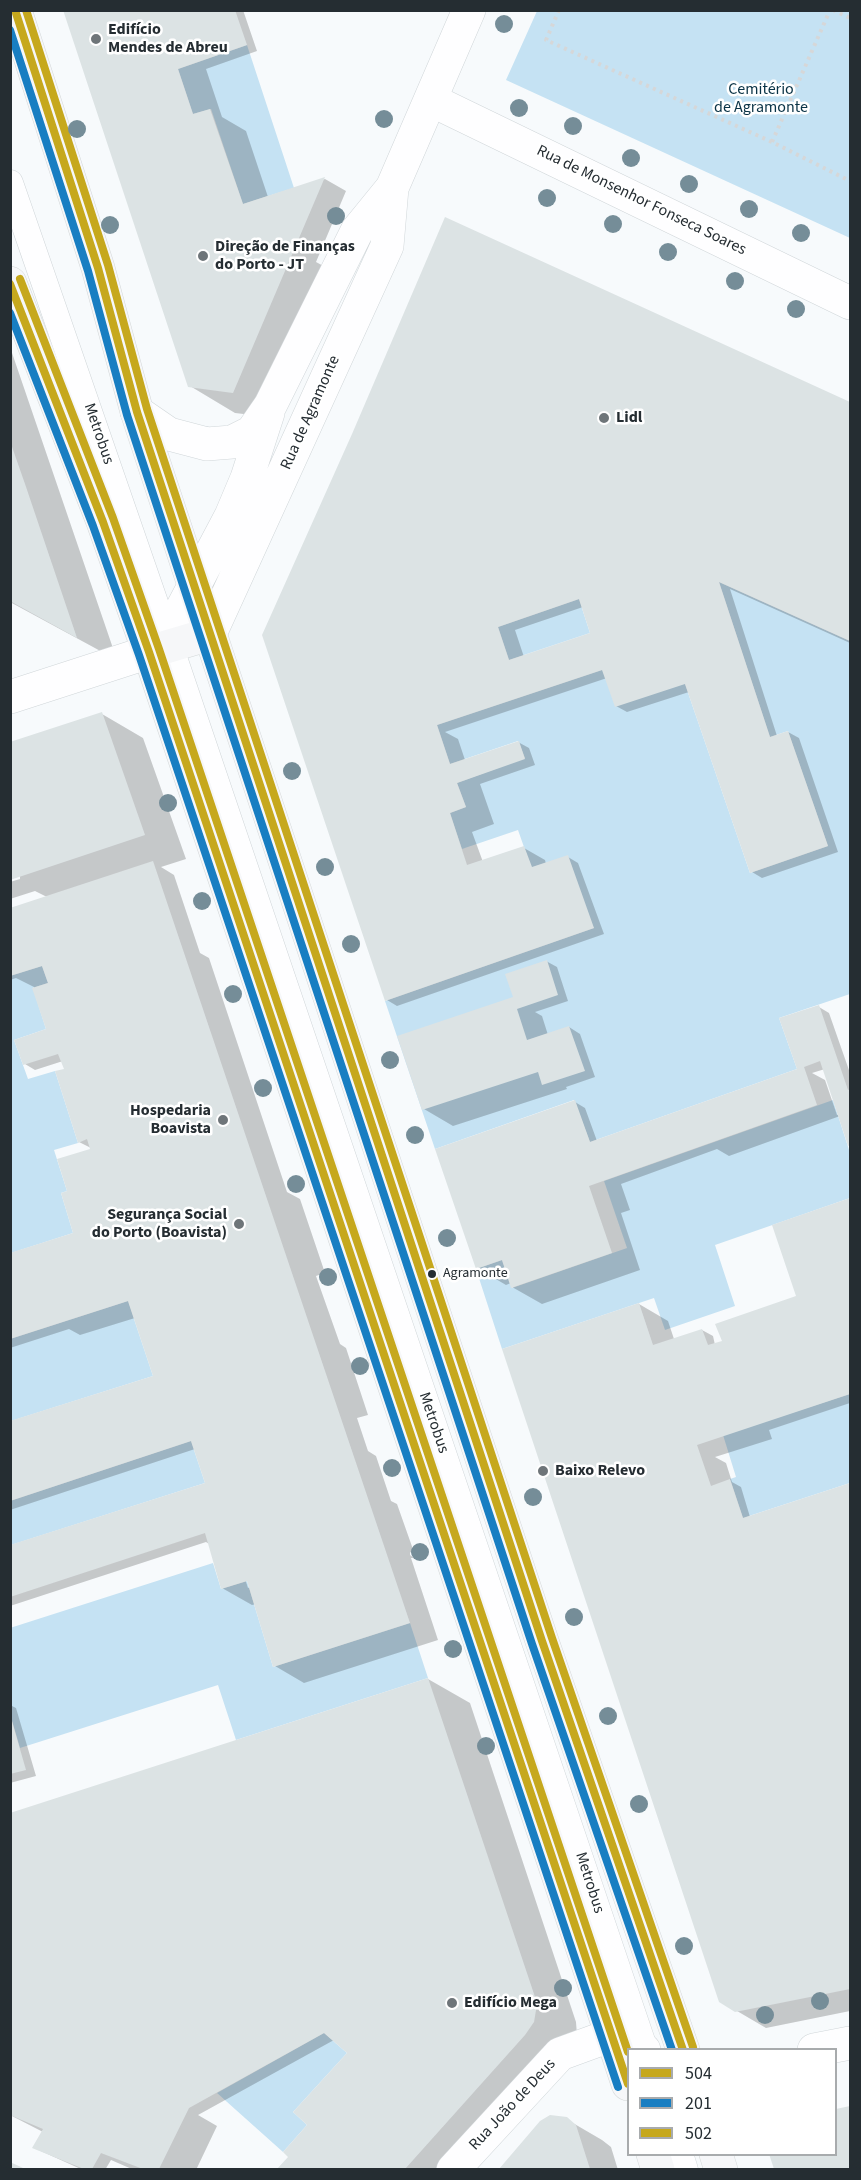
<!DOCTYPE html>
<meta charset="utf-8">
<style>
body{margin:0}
#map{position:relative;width:861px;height:2180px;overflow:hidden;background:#f7fafc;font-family:"Source Sans 3",sans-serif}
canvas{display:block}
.frame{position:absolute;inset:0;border:12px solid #252d32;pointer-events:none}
.legend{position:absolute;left:627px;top:2048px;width:210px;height:108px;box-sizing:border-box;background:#fff;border:2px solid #a8abad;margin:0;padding:8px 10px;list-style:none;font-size:18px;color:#252d32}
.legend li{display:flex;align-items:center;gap:12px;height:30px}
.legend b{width:30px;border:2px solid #a8abad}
</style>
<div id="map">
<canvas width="861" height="2180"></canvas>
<div class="frame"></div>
<ul class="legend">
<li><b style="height:8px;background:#c6a81d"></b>504</li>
<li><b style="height:8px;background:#187ec2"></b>201</li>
<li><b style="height:8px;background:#c6a81d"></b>502</li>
</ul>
</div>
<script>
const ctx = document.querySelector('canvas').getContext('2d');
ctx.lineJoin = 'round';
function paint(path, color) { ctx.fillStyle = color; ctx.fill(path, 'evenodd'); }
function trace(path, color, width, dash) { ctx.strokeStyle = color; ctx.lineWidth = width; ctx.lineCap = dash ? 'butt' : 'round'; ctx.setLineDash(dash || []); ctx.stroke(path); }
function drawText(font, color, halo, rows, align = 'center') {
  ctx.font = font + ' "Source Sans 3",sans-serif'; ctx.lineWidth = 5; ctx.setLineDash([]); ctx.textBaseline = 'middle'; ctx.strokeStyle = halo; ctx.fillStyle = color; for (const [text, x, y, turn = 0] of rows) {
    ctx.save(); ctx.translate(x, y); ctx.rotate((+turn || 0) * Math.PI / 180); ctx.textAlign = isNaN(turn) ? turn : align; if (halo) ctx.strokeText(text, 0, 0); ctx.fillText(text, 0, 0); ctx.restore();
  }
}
paint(new Path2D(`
 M 537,11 L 850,11 L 850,238 L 506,80 Z
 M 247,45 L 294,188 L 243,204 L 211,109 L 193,114 L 178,69 Z
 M 719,582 L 850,641 L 850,994 L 779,1018 L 797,1069 L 590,1142 L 574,1100 L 435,1149 L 385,1001 L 594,928 L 531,867 L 518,830 L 462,849 L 450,813 L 466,807 L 457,783 L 525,758 L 518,741 L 450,764 L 437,725 L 602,670 L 685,684 L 750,873 L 828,846 L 788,731 L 770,737 Z
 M 579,599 L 590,633 L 509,660 L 498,627 Z
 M 42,966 L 48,983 L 33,988 L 46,1029 L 14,1040 L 28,1079 L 55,1071 L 78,1143 L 54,1150 L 67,1191 L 61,1193 L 73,1233 L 11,1253 L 10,976 Z
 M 833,1100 L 850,1153 L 850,1198 L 715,1245 L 735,1306 L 665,1330 L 654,1298 L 502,1349 L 476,1269 L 502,1260 L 512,1288 L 627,1248 L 604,1181 Z
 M 128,1301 L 153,1376 L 11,1421 L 10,1339 Z
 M 850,1394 L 850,1483 L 743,1518 L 730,1479 L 736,1477 L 723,1435 Z
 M 191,1441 L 205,1483 L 11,1545 L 10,1501 Z
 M 213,1563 L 221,1589 L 247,1581 L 273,1667 L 410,1623 L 428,1678 L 236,1740 L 218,1685 L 20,1748 L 11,1717 L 10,1628 Z
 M 324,2033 L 347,2053 L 293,2112 L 307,2125 L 283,2152 L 217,2093 Z`), '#c5e2f3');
paint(new Path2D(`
 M 65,10 L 243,10 L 257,51 L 206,69 L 222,117 L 246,131 L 268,197 L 325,179 L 346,191 L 316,262 L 340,275 L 278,418 L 235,413 L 190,386 Z
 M 446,219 L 850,404 L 850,643 L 730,589 L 777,736 L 788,732 L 799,738 L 838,852 L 762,878 L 752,872 L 689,692 L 627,712 L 616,706 L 607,678 L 445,732 L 458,739 L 465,760 L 518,742 L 529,748 L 535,765 L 480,784 L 494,824 L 472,832 L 483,862 L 524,848 L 545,860 L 546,864 L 568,857 L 578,863 L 604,934 L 397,1006 L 387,1000 L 316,519 ZM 583,607 L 592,634 L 524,657 L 515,630 Z
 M 10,347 L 117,660 L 10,602 Z
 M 102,714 L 143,738 L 186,859 L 161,867 L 174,875 L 200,953 L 209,958 L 287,1192 L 300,1199 L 325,1273 L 316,1276 L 340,1344 L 346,1348 L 368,1415 L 357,1418 L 368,1451 L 376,1456 L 391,1501 L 397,1504 L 415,1555 L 410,1552 L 410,1555 L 414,1558 L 411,1558 L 438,1640 L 304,1683 L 275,1666 L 256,1604 L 252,1605 L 222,1588 L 209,1544 L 206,1542 L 10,1606 L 10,1547 L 207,1484 L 195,1449 L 10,1510 L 10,1423 L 157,1377 L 135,1318 L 80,1335 L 69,1329 L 10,1348 L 10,1255 L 75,1234 L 68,1192 L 93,1149 L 79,1142 L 63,1061 L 35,1070 L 25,1064 L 50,1030 L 48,1028 L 34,987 L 16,978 L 10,980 L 10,909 L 47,897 L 35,891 L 10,899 L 10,882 L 20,879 L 20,876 ZM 237,1554 L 251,1587 L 248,1588 Z
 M 546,961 L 557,967 L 568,1001 L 535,1012 L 542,1016 L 548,1035 L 569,1027 L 580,1034 L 595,1077 L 566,1087 L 567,1089 L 453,1126 L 424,1109 L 513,999 Z
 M 819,1007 L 829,1013 L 850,1073 L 850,1146 L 840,1116 L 729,1156 L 717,1149 L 621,1184 L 630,1210 L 621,1213 L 640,1270 L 542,1304 L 512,1287 L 511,1283 L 506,1285 L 477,1268 L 575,1102 L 585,1108 L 597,1141 L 800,1069 ZM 825,1069 L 840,1114 L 837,1115 L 825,1080 L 812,1073 Z
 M 850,1200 L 850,1403 L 769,1430 L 772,1439 L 715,1457 L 726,1463 L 732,1482 L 741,1487 L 750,1517 L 850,1485 L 850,2011 L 766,2028 L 720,2001 L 639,1304 L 668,1321 L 674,1339 L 702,1330 L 713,1336 L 715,1345 L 723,1342 L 798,1297 L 774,1226 Z
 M 428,1679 L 470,1703 L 576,2022 L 577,2035 L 458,2170 L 279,2170 L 290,2157 L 349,2054 L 334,2040 L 198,2115 L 217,2126 L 196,2170 L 134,2170 L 111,2160 L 105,2170 L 83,2170 L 34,2148 L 43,2132 L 10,2115 L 10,1808 L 12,1814 Z
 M 10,1705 L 16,1708 L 36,1776 L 10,1783 Z
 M 850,2108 L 850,2170 L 776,2170 L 771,2154 L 836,2154 L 836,2111 Z
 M 566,2119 L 602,2140 L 611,2147 L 618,2170 L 501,2170 L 541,2123 Z`), '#0003');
paint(new Path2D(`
 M 63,10 L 235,10 L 247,45 L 178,69 L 193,114 L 210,109 L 243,204 L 325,177 L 233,393 L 188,387 Z
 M 445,217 L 850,402 L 850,641 L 719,582 L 770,737 L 788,731 L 828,846 L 750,873 L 685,684 L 615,707 L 602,670 L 437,725 L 450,764 L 519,741 L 525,759 L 457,783 L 466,807 L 450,813 L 467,865 L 524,846 L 532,867 L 568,855 L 594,928 L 385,1001 L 262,635 L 352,434 ZM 579,599 L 590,633 L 509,660 L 498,627 Z
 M 11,444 L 25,484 L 77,638 L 10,601 Z
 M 102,712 L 145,835 L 10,880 L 10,742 Z
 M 153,861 L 410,1623 L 273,1667 L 247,1581 L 221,1589 L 205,1533 L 10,1597 L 10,1545 L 205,1483 L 191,1441 L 10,1501 L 10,1421 L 153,1376 L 128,1301 L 10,1339 L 10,1253 L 73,1233 L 61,1193 L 67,1191 L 57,1159 L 90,1149 L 87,1139 L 78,1143 L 55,1071 L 64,1069 L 58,1054 L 23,1065 L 14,1040 L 46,1029 L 32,988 L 48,983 L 42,966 L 10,976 L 10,908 Z
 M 547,960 L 558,995 L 517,1009 L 527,1040 L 569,1026 L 585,1071 L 542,1085 L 538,1072 L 422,1110 L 397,1036 L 513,997 L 505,974 Z
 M 819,1005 L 848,1090 L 850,1089 L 850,1145 L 848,1146 L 820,1061 L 804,1067 L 817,1105 L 589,1186 L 612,1253 L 511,1288 L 502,1260 L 476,1269 L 435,1149 L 575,1100 L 590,1142 L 797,1069 L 779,1018 Z
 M 850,1198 L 850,1394 L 697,1445 L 711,1486 L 730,1479 L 743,1518 L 850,1483 L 850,1989 L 735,2012 L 719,2002 L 502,1349 L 639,1303 L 653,1345 L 702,1329 L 708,1345 L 722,1341 L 715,1324 L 796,1296 L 772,1225 Z
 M 428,1678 L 535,1997 L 536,2010 L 534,2022 L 525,2035 L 405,2169 L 277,2169 L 288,2157 L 283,2152 L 307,2125 L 293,2112 L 347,2053 L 324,2033 L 189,2108 L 159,2169 L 143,2169 L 101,2153 L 92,2169 L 84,2169 L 32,2148 L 43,2129 L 10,2115 L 10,1813 Z
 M 11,1718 L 26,1770 L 10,1774 L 10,1719 Z
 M 850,2106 L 850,2169 L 774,2169 L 769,2154 L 836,2154 L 836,2109 Z
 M 550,2115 L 567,2117 L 576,2125 L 590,2169 L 499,2169 L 540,2121 Z
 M 10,2162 L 21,2167 L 25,2169 L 10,2169 Z`), '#dce3e4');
const lane = new Path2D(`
 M 10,183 L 170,646 L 645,2050
 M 680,2154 L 685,2170`);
const street = new Path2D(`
 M 431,100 L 850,303
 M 10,697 L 149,652
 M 453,2170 L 560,2054 L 612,2035 L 644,2050`);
const secondary = new Path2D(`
 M 137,412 L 169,434 L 207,444 L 232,442 L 252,432 L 270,406 L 357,231 L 392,188 L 469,10
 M 210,634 L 387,246 L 392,188
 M 149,652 L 175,622 L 231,516 L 247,478 L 268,413
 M 814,2050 L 850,2043`);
const primary = new Path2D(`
 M 15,10 L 98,268 L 137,412 L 542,1641 L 683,2050
 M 10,283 L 103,522 L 149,652 L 628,2084
 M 149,652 L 210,634
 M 653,2154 L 658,2170
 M 716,2154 L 721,2170`);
trace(lane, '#d0d6d9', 27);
trace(street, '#d0d6d9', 34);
trace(secondary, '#d0d6d9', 34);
trace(primary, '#d4d8d9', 34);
trace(new Path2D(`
 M 559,10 L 546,40 L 772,142 L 850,181
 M 833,10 L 850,18
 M 772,142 L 830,10`), '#d6d7d8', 4, [3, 4.5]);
trace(lane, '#fefeff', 26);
trace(street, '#fefeff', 33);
trace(secondary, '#fefeff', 33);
trace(primary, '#f6f7f9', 33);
trace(new Path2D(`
 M 15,10 L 98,268 L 137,412 L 542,1641 L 683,2050
 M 10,284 L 103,522 L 149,652 L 628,2084`), '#c6a81d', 8);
trace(new Path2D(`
 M 10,30 L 88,271 L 127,415 L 532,1644 L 672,2050
 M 10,313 L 93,526 L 139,655 L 618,2087`), '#187ec2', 8);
trace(new Path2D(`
 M 26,10 L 108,265 L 147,409 L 552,1638 L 693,2047
 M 20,279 L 113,518 L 159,649 L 628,2052`), '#c6a81d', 8);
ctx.fillStyle = '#758d98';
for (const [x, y] of [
 [504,24],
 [519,108],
 [384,119],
 [573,126],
 [77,129],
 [631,158],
 [689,184],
 [547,198],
 [749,209],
 [336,216],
 [613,224],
 [110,225],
 [801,233],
 [668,252],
 [735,281],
 [796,309],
 [292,771],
 [168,803],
 [325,867],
 [202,901],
 [351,944],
 [233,994],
 [390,1060],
 [263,1088],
 [415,1135],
 [296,1184],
 [447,1238],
 [328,1277],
 [360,1366],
 [392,1468],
 [533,1497],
 [420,1552],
 [574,1617],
 [453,1649],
 [608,1716],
 [486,1746],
 [639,1804],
 [684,1946],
 [563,1988],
 [820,2001],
 [765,2015]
]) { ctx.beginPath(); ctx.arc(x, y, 9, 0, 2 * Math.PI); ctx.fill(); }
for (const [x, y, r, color] of [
 [96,39,6,"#6e7579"],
 [203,256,6,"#6e7579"],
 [604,418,6,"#6e7579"],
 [223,1120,6,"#6e7579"],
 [239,1224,6,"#6e7579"],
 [432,1274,5,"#252d32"],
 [543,1471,6,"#6e7579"],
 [452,2003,6,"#6e7579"]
]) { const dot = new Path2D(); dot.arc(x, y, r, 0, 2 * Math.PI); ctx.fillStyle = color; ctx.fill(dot); trace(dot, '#fff', 2); }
drawText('14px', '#252d32', '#fff', [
 ["Agramonte",443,1274]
], 'left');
drawText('bold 16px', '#252d32', '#fff', [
 ["Edifício",108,30],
 ["Mendes de Abreu",108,48],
 ["Direção de Finanças",215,247],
 ["do Porto - JT",215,265],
 ["Lidl",616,418],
 ["Hospedaria",211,1111,"right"],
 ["Boavista",211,1129,"right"],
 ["Segurança Social",227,1215,"right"],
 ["do Porto (Boavista)",227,1233,"right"],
 ["Baixo Relevo",555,1471],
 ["Edifício Mega",464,2003]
], 'left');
drawText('16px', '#0a3346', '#fff', [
 ["Cemitério",761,90],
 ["de Agramonte",761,108]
]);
drawText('16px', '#252d32', '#fff', [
 ["Rua de Monsenhor Fonseca Soares",641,201,26],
 ["Rua de Agramonte",311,413,-66],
 ["Metrobus",98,434,71],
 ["Metrobus",433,1423,71],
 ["Metrobus",589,1883,72],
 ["Rua João de Deus",513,2105,-47]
]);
</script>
